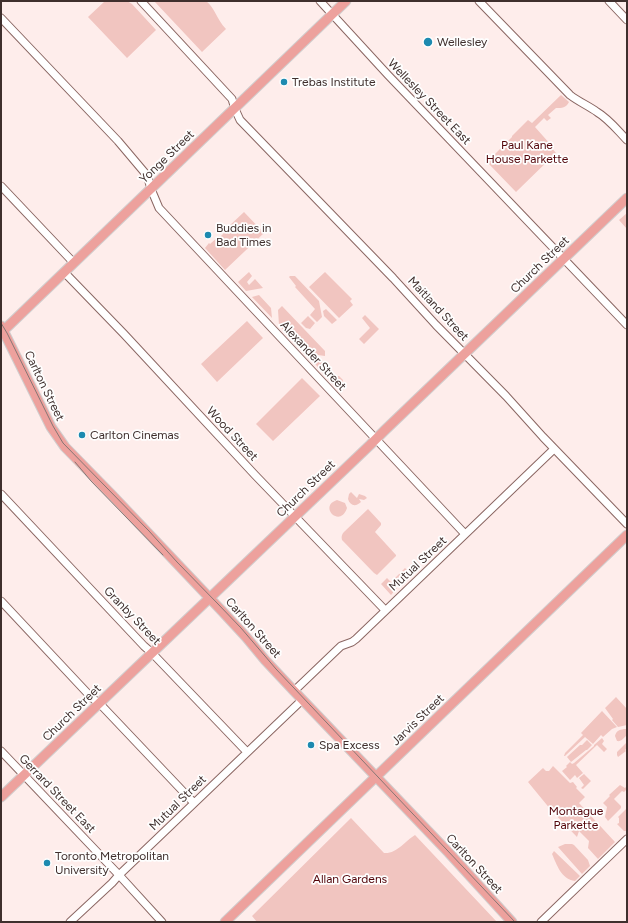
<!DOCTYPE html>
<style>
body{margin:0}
#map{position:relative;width:628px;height:923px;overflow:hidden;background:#feedeb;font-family:Figtree,sans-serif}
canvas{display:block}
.frame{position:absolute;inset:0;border:2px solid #3f2f2d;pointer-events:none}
</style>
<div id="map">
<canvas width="628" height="923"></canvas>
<div class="frame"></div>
</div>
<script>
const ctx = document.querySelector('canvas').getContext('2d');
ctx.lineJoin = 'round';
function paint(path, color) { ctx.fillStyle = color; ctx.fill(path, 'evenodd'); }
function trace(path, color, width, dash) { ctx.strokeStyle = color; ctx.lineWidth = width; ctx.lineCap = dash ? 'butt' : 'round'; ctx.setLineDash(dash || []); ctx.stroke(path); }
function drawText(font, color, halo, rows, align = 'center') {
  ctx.font = font + ' Figtree,sans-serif'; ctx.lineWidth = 3.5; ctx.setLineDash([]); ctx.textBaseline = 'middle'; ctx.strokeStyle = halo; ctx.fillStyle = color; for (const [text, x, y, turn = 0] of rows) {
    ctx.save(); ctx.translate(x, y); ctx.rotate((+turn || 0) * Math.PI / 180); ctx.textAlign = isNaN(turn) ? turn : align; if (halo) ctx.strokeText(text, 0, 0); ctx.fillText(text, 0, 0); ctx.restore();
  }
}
paint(new Path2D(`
 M 105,1 L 127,1 L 132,4 L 156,30 L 127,58 L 88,17 Z
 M 154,1 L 206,1 C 215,8 217,20 226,29 L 202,52 Z
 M 561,95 L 569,102 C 566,108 562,108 556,108 L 548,115 L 551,118 L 547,121 L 544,118 L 535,127 L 551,145 L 551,147 L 556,153 L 516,192 L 487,162 L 512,137 L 512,136 L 528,120 L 532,123 Z
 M 244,212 L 264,233 L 225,270 L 205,248 L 209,243 L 210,244 L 219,236 L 220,237 L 228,229 L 227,228 Z
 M 627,213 L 627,229 L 619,220 Z
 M 249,272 L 252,276 L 247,282 L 249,285 L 255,279 L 263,288 L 246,291 L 238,282 Z
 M 325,272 L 352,299 L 350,301 L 353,305 L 339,318 L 309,287 Z
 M 290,276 L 295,276 L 319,301 L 322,317 L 317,322 L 310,315 L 315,309 L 295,287 L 296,286 L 289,277 Z
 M 259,295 L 271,308 L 272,318 L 252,297 Z
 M 282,306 L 325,351 L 325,356 L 318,355 L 309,357 L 279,325 L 278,310 Z
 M 326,309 L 337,320 L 332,324 L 324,316 L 323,311 Z
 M 365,315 L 379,329 L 364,344 L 359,339 L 370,328 L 362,318 Z
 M 308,316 L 315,323 L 310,329 L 306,328 L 301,323 Z
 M 247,321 L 263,338 L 217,382 L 201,364 Z
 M 318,362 L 323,362 L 337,376 L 339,376 L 343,380 L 342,384 L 338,387 L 314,363 Z
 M 302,378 L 320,396 L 273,441 L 256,424 Z
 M 351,492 L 357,498 L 359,494 L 365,496 L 367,498 L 364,500 L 359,499 L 361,502 C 356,507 350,506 348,499 L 349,494 Z
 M 337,500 L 345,503 L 347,508 C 340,529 318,506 337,500 Z
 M 368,509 L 381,523 L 381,525 L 375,532 L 396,555 L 396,556 L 377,575 L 374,573 L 342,540 C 341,536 342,534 345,531 Z
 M 405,568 L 411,574 L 400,585 L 394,579 Z
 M 387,578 L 397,588 L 391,595 L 381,584 Z
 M 616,697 L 627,709 L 627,725 L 618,727 L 612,720 L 613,719 L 605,708 Z
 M 602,711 L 617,727 L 612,729 L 603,737 L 601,735 L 593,744 L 585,737 L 565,756 L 564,756 L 565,753 L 583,735 L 581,733 Z
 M 624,729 L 627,729 L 627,735 C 624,738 621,742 617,741 L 615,736 C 616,731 619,730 624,729 Z
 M 602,738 L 604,741 L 602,744 L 607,749 L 604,752 L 597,745 L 576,765 L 583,773 L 577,778 L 575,775 L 570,780 L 562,771 L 567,767 L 566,766 L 570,762 L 572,764 L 574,763 L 594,746 L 594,745 Z
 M 587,740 L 592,745 L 587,750 L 586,750 L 571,762 L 567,757 L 568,756 L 580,745 L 582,745 Z
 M 627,742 L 627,748 L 625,750 L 626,751 L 618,757 L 617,755 L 617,752 Z
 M 553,766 L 570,783 L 573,782 L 577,787 L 576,788 L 585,797 L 579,803 L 615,842 L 598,859 L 588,848 L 589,841 L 579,831 L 577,837 L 551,810 L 528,782 L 543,768 L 546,771 L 549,771 Z
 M 584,774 L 591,781 L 583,789 L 581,788 L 584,785 L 579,778 Z
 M 620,785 L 625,788 L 627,786 L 627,789 L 624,792 L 622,791 L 614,799 L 621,806 L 621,808 L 608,821 L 605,817 L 607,807 L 603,803 L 610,796 L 609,795 Z
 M 627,808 L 627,831 L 624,831 L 617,824 L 619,823 L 619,818 L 618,817 Z
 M 351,818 L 384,853 C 397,854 405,841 415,835 L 497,922 L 257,922 L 252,916 Z
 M 565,844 L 572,844 L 574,845 L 588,860 L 590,866 L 582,874 L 558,847 Z
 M 554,851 L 580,876 L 575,881 C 561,879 557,865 552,854 Z`), '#f1c5c0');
const minor = new Path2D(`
 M 141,1 L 232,99 L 235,109 L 240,120 L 393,278 L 436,325 L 506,396 L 543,437 L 627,524
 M 320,1 L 388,75 L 627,325
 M 479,1 L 570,95 C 579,102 589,106 597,112 C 609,119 618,131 627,140
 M 609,1 L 627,20
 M 1,18 L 118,141 L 145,173 L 148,178 L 151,189 L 159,208 L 465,534
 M 1,186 L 73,262
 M 64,272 L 124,334 L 255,475 L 385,610
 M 1,494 L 144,646 L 152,653 L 247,752
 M 1,601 L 91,697 L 101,705 L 194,803
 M 294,691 L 341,646 L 352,642 L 356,639 L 554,449
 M 1,751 L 119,875 L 162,922
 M 70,922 L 112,883 L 119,875 L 302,700
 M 541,922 L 627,839`);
const major = new Path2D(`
 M 1,326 L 51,427 L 65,447 L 112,495 L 221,610 L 246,637 L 265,660 L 294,691 L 449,853 L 512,922
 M 1,333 L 346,1
 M 1,797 L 370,445 L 384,431 L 627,198
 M 225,922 L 627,535`);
trace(minor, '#8a6662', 9);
trace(major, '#d1cdcd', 11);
trace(minor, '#fff', 7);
trace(major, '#eda19d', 9);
trace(new Path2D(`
 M 1,323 L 7,333 L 53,426 L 63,443 L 149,531 L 177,562 L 218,604 L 241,628 L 276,669 L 515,922
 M 75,462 L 91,481 L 163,555`), '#877674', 1);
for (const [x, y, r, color] of [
 [428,42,5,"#1d8ab0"],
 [284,82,4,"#1d8ab0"],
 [208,235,4,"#1d8ab0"],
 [82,435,4,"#1d8ab0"],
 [311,745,4,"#1d8ab0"],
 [47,863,4,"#1d8ab0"]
]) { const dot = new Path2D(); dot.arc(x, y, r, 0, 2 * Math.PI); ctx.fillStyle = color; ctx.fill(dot); trace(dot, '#fefefe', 1.5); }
drawText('12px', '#3f2f2d', '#fefefe', [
 ["Wellesley",437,42],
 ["Trebas Institute",292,82],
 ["Buddies in",216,228],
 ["Bad Times",216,242],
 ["Carlton Cinemas",90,435],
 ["Spa Excess",319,745],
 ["Toronto Metropolitan",55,856],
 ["University",55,870]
], 'left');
drawText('12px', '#3f2f2d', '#fefefe', [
 ["Wellesley Street East",429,102,46],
 ["Yonge Street",167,157,-44],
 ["Church Street",540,265,-44],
 ["Maitland Street",438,309,47],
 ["Alexander Street",313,356,47],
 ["Carlton Street",44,386,64],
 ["Wood Street",232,434,47],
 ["Church Street",306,489,-44],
 ["Mutual Street",418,564,-43],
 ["Granby Street",132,616,46],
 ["Carlton Street",253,628,48],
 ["Church Street",72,713,-44],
 ["Jarvis Street",418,720,-44],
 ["Gerrard Street East",57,794,46],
 ["Mutual Street",178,803,-44],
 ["Carlton Street",474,864,47]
]);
drawText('12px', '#520409', '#fefefe', [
 ["Paul Kane",527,145],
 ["House Parkette",527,159],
 ["Montague",576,811],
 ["Parkette",576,825],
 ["Allan Gardens",350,879]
]);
</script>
